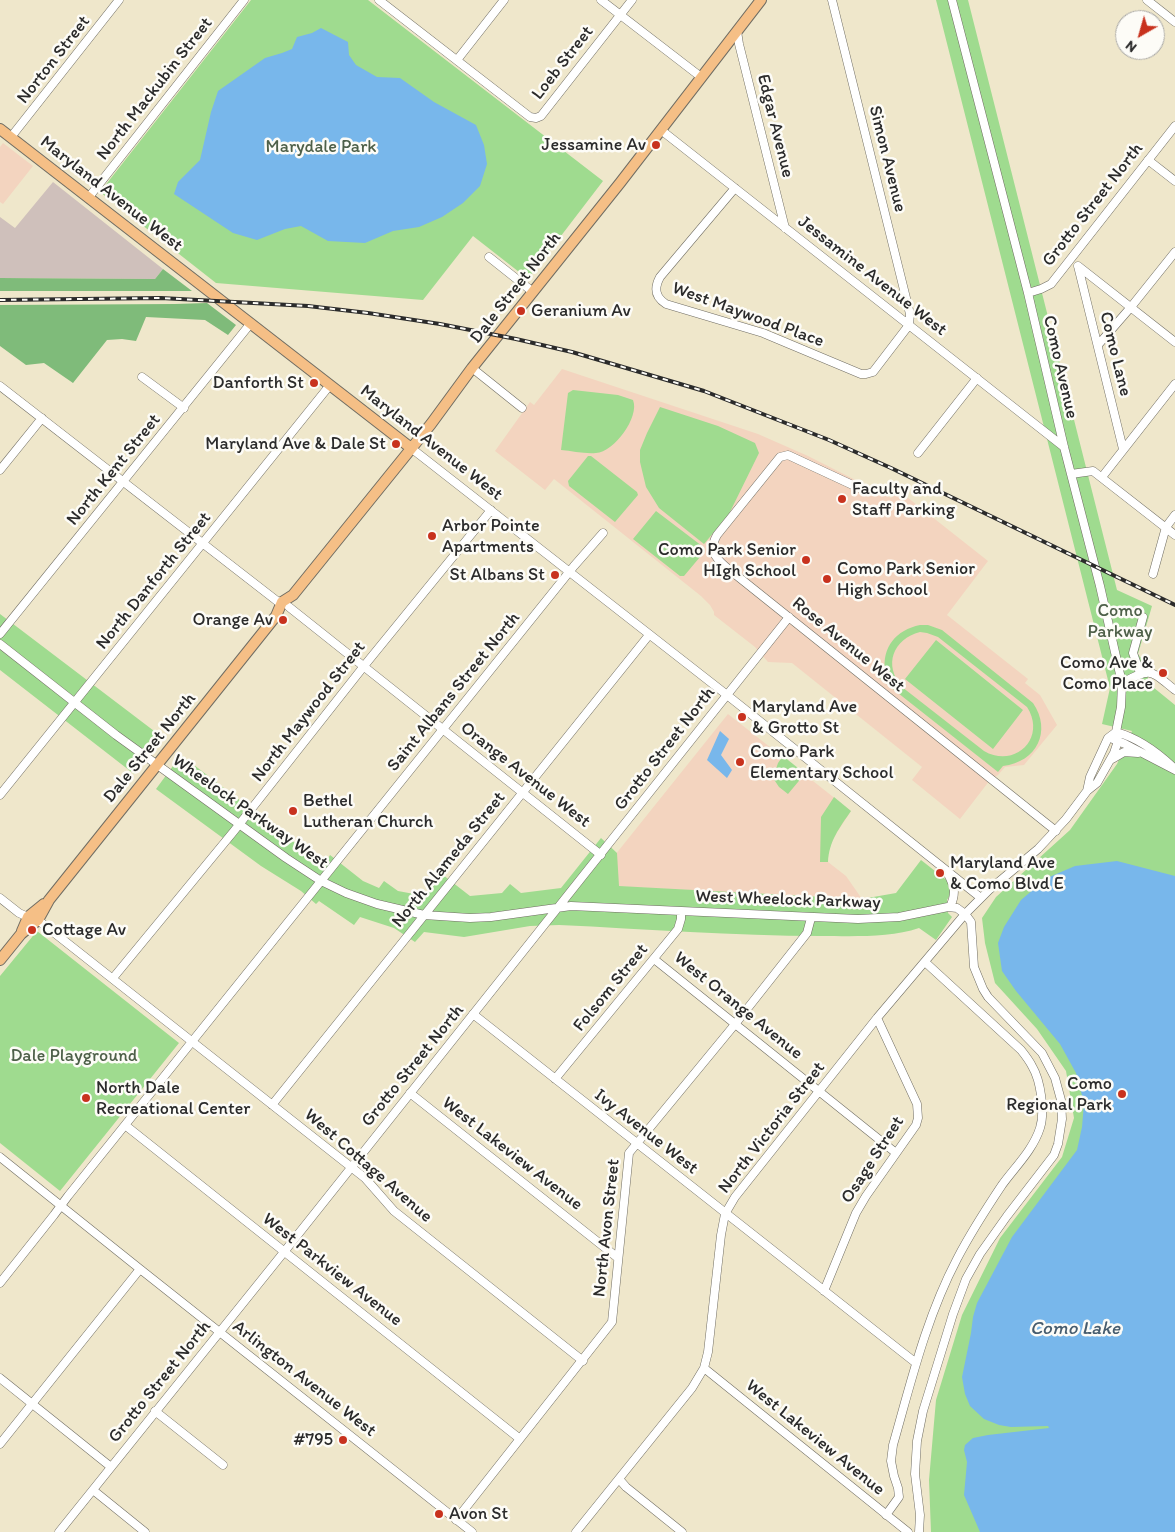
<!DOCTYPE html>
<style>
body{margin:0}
#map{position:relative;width:1175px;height:1532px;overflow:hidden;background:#efe7cb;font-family:Itim,sans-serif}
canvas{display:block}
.north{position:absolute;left:1115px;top:10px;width:50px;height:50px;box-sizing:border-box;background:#fdfcf7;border:1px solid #a9a8a5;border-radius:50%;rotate:218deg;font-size:14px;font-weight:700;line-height:20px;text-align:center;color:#2b2b2b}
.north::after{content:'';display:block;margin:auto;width:18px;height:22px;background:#c8321e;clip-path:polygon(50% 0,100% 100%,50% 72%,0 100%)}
</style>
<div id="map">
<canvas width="1175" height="1532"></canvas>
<div class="north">N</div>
</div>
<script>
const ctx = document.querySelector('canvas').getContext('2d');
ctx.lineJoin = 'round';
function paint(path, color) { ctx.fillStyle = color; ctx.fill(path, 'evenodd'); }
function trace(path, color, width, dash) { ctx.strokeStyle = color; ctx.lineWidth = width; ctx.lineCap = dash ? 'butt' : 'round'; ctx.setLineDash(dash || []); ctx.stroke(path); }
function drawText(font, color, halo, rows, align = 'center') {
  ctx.font = font + ' Itim,sans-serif'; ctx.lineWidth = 5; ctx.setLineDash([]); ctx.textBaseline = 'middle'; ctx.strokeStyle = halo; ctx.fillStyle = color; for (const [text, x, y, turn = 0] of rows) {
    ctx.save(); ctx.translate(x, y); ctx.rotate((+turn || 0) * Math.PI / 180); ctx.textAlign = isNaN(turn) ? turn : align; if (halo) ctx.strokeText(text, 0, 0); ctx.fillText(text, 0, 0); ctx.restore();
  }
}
paint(new Path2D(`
 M 3,143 L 33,166 L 3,204 L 0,202 L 0,147 Z
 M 562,369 L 758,434 L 808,456 L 891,498 L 898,490 L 988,561 L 947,615 L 1028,679 L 1025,683 L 1040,695 L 1057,725 L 1024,765 L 1005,767 L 998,775 L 990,780 L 960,819 L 912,780 L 922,767 L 792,663 L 768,662 L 755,647 L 714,615 L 714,612 L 710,605 L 701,596 L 554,479 L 545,490 L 495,451 L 530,402 L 534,405 Z
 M 728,714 L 851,811 L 834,837 L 828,852 L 828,862 L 846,876 L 862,899 L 591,885 Z`), '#f3d4bf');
paint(new Path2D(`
 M 53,182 L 163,269 L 155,279 L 0,278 L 0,217 L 15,228 Z`), '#cfc0bb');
paint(new Path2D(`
 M 251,0 L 368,0 L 603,181 L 528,279 L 473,236 L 423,300 L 216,283 L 100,192 Z
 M 936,0 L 968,0 L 1117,590 L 1152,606 L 1138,654 L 1148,667 L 1148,683 L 1175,705 L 1175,1532 L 931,1532 L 929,1480 L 936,1400 L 962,1315 L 1000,1238 L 1062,1157 L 1074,1118 L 1066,1071 L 1037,1029 L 995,983 L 985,943 L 982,918 L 996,897 L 1070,830 L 1117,764 L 1132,731 L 1102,724 L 1110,688 Z
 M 573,390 L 618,395 L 633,400 C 640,417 614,452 596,453 C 585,454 572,451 561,450 L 568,393 Z
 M 660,407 L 718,426 L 755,443 L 759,453 L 729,514 L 704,544 L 659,508 L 646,487 L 640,462 L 640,450 L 647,433 Z
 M 588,456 L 591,456 L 637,492 L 638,495 L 615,522 L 569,486 L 568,481 Z
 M 656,511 L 702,546 L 705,551 L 684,576 L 680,576 L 633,539 Z
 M 0,614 L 162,737 L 134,774 L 0,670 Z
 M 920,625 L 928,625 L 942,630 L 1033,703 C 1052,731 1037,762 1003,766 L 998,772 L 879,678 L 885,671 C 882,647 896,630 920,625 ZM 920,632 L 927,633 L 938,637 L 1027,707 C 1047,738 1015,769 984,751 L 902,687 C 883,665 893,639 920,632 Z
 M 936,640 L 1023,710 L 993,749 L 905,679 Z
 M 181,755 L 294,842 L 326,862 L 330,855 L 363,881 L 379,888 L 384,881 L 398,891 L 425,896 L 443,875 L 470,896 L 502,893 L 510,884 L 521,893 L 561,888 L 601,838 L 617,853 L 619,886 L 862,899 L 896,893 L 921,860 L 949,882 C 952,889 951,894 947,900 L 948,913 L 952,917 L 936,940 L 919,928 C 890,938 852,936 821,936 C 734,936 646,929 559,925 L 530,926 L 464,937 L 424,932 L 415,942 L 394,928 L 360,917 L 354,925 L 319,901 L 316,904 L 301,891 L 261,866 L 156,789 Z
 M 783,756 L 803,772 L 803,776 L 788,794 L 779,787 L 773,778 L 778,763 Z
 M 834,797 L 851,811 C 840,827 829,841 828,862 L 820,862 L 821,817 Z
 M 37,931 L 179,1043 L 60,1191 L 0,1143 L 0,976 Z`), '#9fdb8f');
paint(new Path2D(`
 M 163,269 L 192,291 L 0,291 L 0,278 L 155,279 Z
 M 207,303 L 236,325 L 228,335 L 205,320 L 146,317 L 136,341 L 122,339 L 107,340 L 73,383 L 44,363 L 26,365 L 0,346 L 0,305 L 175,304 Z`), '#7fbb7a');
paint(new Path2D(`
 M 321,28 L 348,42 L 349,55 L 356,65 L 377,77 L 400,78 L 434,102 L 476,125 L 484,145 L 487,164 L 480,186 L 463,203 L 442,217 L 419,227 L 393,231 L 365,243 L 328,241 L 301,226 L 285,229 L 257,240 L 233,233 L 174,194 L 178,182 L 200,160 L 211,112 L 218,91 L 265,58 L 282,53 L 292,49 L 297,37 L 312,33 Z
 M 720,731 L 729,739 L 721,755 L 732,770 L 727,778 L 707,760 Z
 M 1117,861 L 1175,876 L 1175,1532 L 980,1532 L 964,1495 L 967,1462 L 964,1450 L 965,1445 L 973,1438 L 988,1435 L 1049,1428 L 1048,1426 L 1011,1427 L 999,1425 L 984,1419 L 970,1406 L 965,1394 L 962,1377 L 971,1333 L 973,1317 L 977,1303 L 1012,1237 L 1077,1150 L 1082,1127 L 1084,1103 L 1076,1073 L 1060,1044 L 1016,991 L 1002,971 L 998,943 L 1004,927 L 1021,900 L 1047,878 L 1075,866 Z`), '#78b7eb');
const minor = new Path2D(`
 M 379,0 L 530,117 L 536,118 L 541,116 L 632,0
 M 601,0 L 701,77
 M 952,0 L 1028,293 L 1064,447 L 1100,586 L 1122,683 L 1121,707 L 1116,732 L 1118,741 L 1114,753 L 1097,783 L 1087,791
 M 1147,0 L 1175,22
 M 737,31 L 739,44 L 785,228
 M 457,60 L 504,0
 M 661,130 L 1064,447
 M 11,137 L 119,0
 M 1148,160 L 1175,181
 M 735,188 L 660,277 C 654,288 655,297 666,304 L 763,333 L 861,374 L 866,374 L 873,372 L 909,325 L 910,314 L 832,0
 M 89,197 L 244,0
 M 489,257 L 533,292
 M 1078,266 L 1123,449
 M 1078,266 L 1175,342
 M 1028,293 L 1041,289 L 1051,284 L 1175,126
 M 1098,345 L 1131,307 L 1175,252
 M 472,368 L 522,408
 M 142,377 L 184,408
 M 0,386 L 277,601 L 282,602
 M 411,448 L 727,695 L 981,898
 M 918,453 L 977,378
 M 0,470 L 42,418
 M 1071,474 L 1093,471 L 1175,535
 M 1102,477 L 1175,384
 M 859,488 L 788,455 L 780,457 L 717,535 C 709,549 714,557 726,567 L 1056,831
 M 1153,574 L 1166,527 L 1175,515
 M 289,607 L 601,855
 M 0,634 L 251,323
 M 0,644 L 116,735 L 286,858 L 321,881 L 346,893 L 377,904 L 424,915 L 470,918 L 491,917 L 571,906 L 858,919 L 899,917 L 948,907 L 957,908 L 965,914 L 971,922 L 974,967 L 983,989 L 988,997 L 1042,1053 L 1055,1078 L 1061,1100 L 1062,1119 L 1058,1144 L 1054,1155 L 1007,1216 L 980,1254 L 966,1279 L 953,1314 L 923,1411 L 917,1441 L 915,1474 L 920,1515 L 919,1532
 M 1140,673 L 1133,653 L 1143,617
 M 1122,683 C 1152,667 1150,670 1175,690
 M 1116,732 C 1138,738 1156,751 1173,767
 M 1113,739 L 1125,744 L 1175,770
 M 1112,759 L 1124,752 L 1138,753
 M 0,795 L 330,385
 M 948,874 C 955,887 956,894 950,907
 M 0,898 L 19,913 L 28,917
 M 38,920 L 351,1167 L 365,1178 L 394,1211 L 583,1361
 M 654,959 L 896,1153
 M 113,978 L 234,831 L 364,666 L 491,510
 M 473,1014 L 916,1363
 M 555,1079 L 678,929 L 681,919 L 681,911
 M 410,1093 L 618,1258
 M 272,1105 L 649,635
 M 125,1125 L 520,1439
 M 0,1157 L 140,1269 L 472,1532
 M 0,1283 L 54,1215 L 68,1196 L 574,566 L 603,533
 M 824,1291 L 856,1213 L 866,1196 L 916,1125 L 918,1118 L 917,1104 L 877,1018
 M 704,1368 L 908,1532
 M 0,1378 L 111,1467
 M 155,1411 L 223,1465
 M 0,1444 L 140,1269
 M 619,1479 L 626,1487 L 682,1532
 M 93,1490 L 145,1532
 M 886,1515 L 899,1497 L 898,1488 L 894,1476 L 891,1461 L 893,1445 C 911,1382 926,1318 957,1259 C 970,1234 986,1209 1002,1185 C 1015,1167 1033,1150 1040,1128 C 1045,1112 1041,1081 1032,1066 C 1029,1060 1025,1055 1021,1050 L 925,962
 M 456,1520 L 612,1322 L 629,1153 L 736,1023 L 807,933 L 811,918
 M 59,1532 L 284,1252 L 789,617
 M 576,1532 L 692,1388 L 704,1368 L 708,1352 L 721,1235 L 725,1214 L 735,1197 L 877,1018 L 965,914 L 989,890 L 1038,849 L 1066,819 L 1087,791 L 1090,777 L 1108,738 L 1116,732`);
const major = new Path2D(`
 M 0,129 L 411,448
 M 22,931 L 28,917 L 44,904
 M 0,960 L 21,934 L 38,920 L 49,900 L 276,616 L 282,602 L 293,595 L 431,424 L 472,368 L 620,183 L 761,0`);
trace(minor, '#706d63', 9);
trace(major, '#706d63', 12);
trace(minor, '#fff', 8);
trace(major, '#f5bf86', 10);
const rail = new Path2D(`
 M 0,300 L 161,298 L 308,306 L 368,313 L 440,324 L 516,339 L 572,352 L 704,391 L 829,440 L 891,468 L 1175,605`);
trace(rail, '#2b2b2b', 4);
trace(rail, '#fdfcf7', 2, [5.5]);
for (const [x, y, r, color] of [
 [656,145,5,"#c8321e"],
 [521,311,5,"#c8321e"],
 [314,383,5,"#c8321e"],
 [396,444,5,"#c8321e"],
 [842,499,5,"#c8321e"],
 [432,536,5,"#c8321e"],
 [806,560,5,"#c8321e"],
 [555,575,5,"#c8321e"],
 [827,579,5,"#c8321e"],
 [283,620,5,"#c8321e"],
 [1163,673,5,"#c8321e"],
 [742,717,5,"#c8321e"],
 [740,762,5,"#c8321e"],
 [293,811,5,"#c8321e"],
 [940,873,5,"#c8321e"],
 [32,930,5,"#c8321e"],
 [1122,1094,5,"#c8321e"],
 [86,1098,5,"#c8321e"],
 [343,1440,5,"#c8321e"],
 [439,1514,5,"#c8321e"]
]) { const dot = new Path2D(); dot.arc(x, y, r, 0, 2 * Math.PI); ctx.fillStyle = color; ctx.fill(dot); trace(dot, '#fdfcf7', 2); }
drawText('18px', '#2b2b2b', '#fdfcf7', [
 ["Norton Street",54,60,-52],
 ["Loeb Street",563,63,-52],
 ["North Mackubin Street",155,89,-52],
 ["Edgar Avenue",775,126,76],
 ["Simon Avenue",887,159,76],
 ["Maryland Avenue West",111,194,38],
 ["Grotto Street North",1093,205,-52],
 ["Jessamine Avenue West",872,276,38],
 ["Dale Street North",516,288,-52],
 ["West Maywood Place",748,315,20],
 ["Como Lane",1115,354,76],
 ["Como Avenue",1060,367,77],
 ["Maryland Avenue West",431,443,38],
 ["North Kent Street",114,470,-51],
 ["North Danforth Street",154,581,-51],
 ["Rose Avenue West",848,645,39],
 ["Saint Albans Street North",454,692,-51],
 ["North Maywood Street",309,712,-52],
 ["Dale Street North",150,748,-51],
 ["Grotto Street North",665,749,-52],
 ["Orange Avenue West",525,775,38],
 ["Wheelock Parkway West",250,812,35],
 ["North Alameda Street",449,860,-51],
 ["West Wheelock Parkway",788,900,2],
 ["Folsom Street",611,988,-51],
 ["West Orange Avenue",738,1006,39],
 ["Grotto Street North",413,1066,-51],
 ["North Victoria Street",772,1128,-52],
 ["Ivy Avenue West",646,1132,38],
 ["West Lakeview Avenue",512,1154,38],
 ["Osage Street",873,1160,-57],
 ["West Cottage Avenue",368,1166,41],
 ["North Avon Street",607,1228,-84],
 ["West Parkview Avenue",332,1270,38],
 ["Arlington Avenue West",304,1379,38],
 ["Grotto Street North",160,1382,-51],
 ["West Lakeview Avenue",815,1438,39]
]);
drawText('18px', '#2b2b2b', '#fdfcf7', [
 ["Jessamine Av",646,145,"right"],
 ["Geranium Av",531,311],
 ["Danforth St",304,383,"right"],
 ["Maryland Ave & Dale St",386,444,"right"],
 ["Faculty and",852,489],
 ["Staff Parking",852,510],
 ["Arbor Pointe",442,526],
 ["Apartments",442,547],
 ["Como Park Senior",796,550,"right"],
 ["HIgh School",796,571,"right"],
 ["Como Park Senior",837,569],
 ["High School",837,590],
 ["St Albans St",545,575,"right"],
 ["Orange Av",273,620,"right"],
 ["Como Ave &",1153,663,"right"],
 ["Como Place",1153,684,"right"],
 ["Maryland Ave",752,707],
 ["& Grotto St",752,728],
 ["Como Park",750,752],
 ["Elementary School",750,773],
 ["Bethel",303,801],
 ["Lutheran Church",303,822],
 ["Maryland Ave",950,863],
 ["& Como Blvd E",950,884],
 ["Cottage Av",42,930],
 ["Como",1112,1084,"right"],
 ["Regional Park",1112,1105,"right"],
 ["North Dale",96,1088],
 ["Recreational Center",96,1109],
 ["#795",333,1440,"right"],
 ["Avon St",449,1514]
], 'left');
drawText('18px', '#4e6049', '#fdfcf7', [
 ["Marydale Park",321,147],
 ["Como",1120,611],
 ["Parkway",1120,632],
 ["Dale Playground",74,1056]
]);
drawText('italic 19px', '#465c6e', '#fdfcf7', [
 ["Como Lake",1075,1329]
]);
</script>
